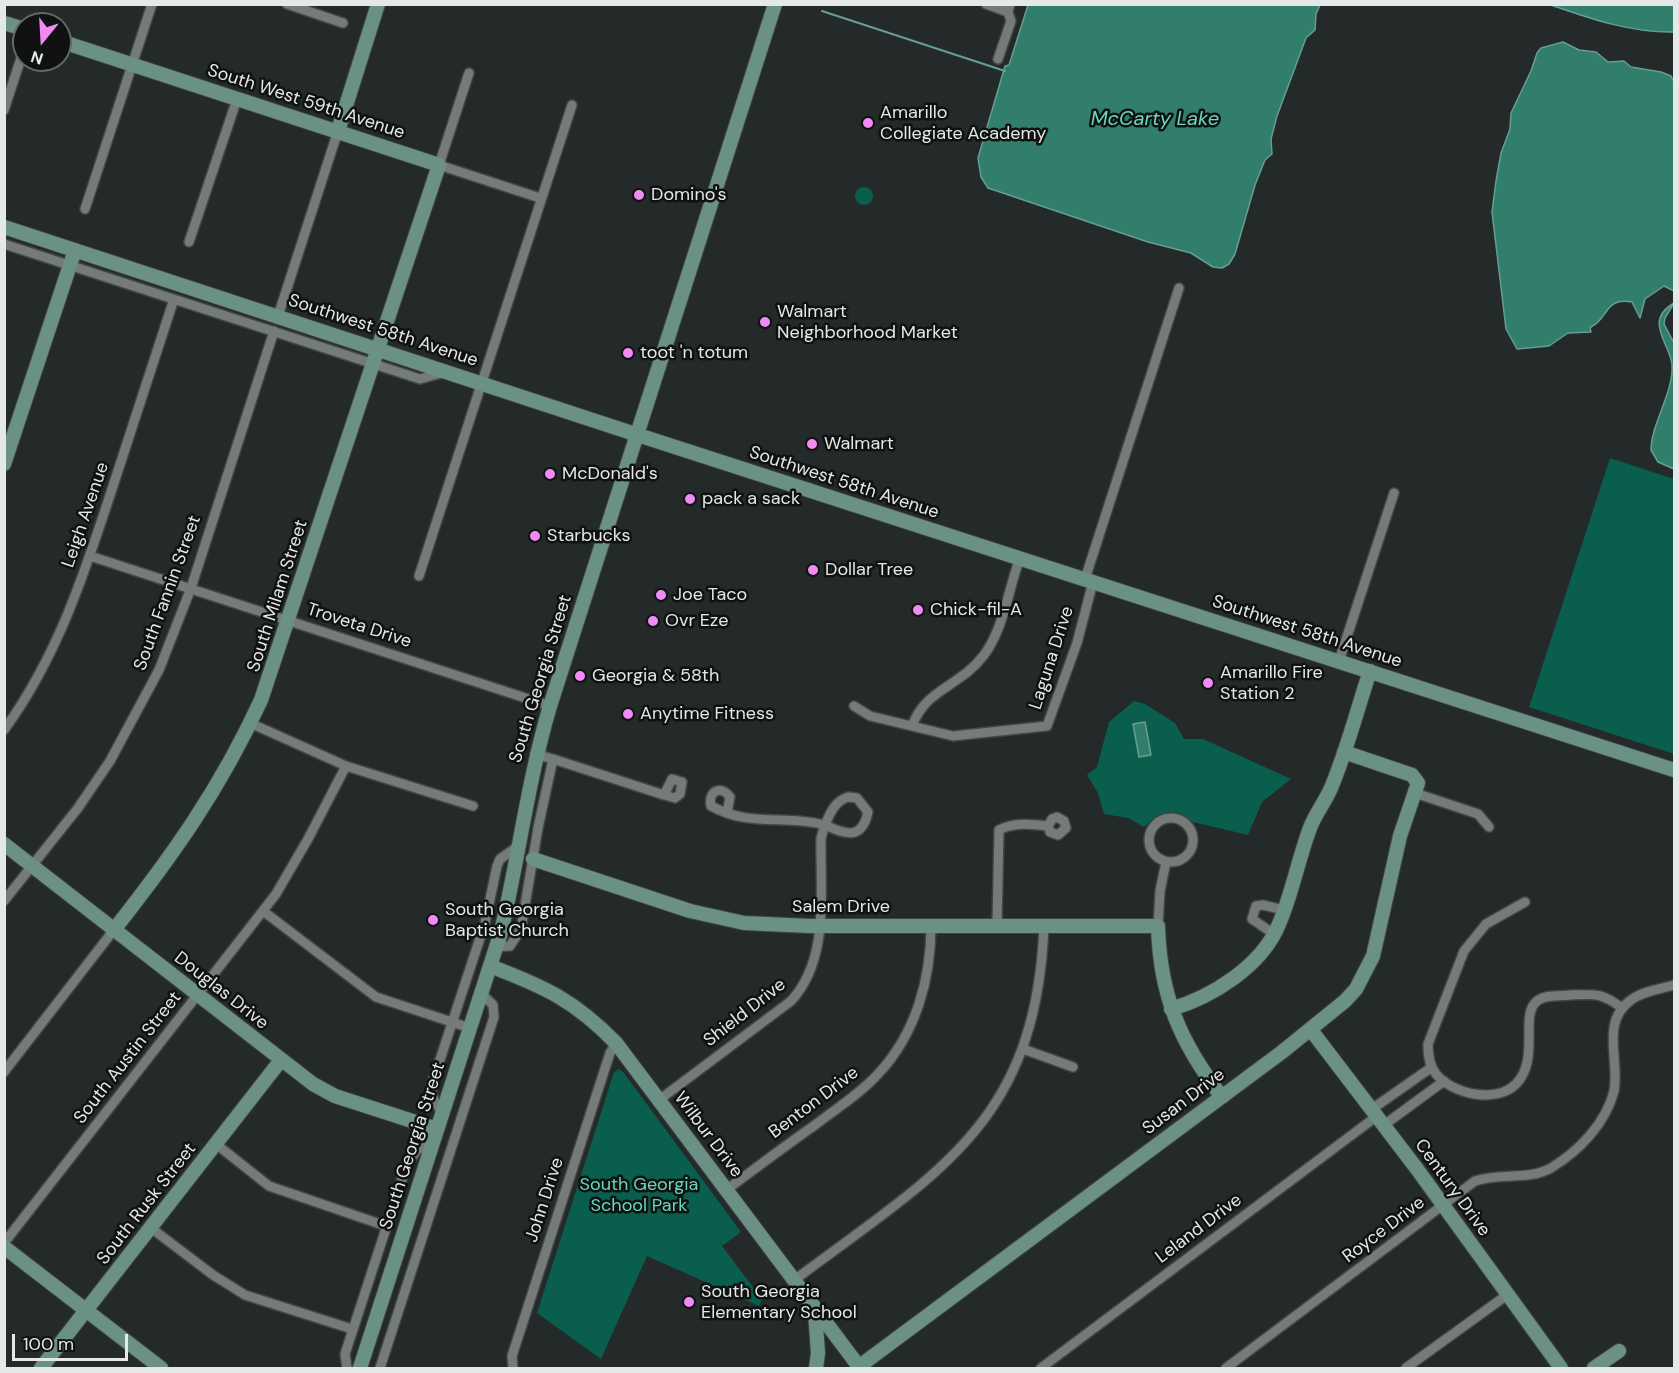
<!DOCTYPE html>
<style>
body{margin:0}
#map{position:relative;width:1679px;height:1373px;overflow:hidden;background:#242a29;font-family:"DM Sans",sans-serif}
canvas{display:block}
.frame{position:absolute;inset:0;border:6px solid #e4e8e6;pointer-events:none}
.north{position:absolute;left:12px;top:12px;width:60px;height:60px;box-sizing:border-box;background:#0f1211;border:2px solid #646866;border-radius:50%;rotate:198deg;font-size:16px;font-weight:700;line-height:24px;text-align:center;color:#e4e8e6}
.north::after{content:'';display:block;margin:auto;width:21px;height:27px;background:#f08bf5;clip-path:polygon(50% 0,100% 100%,50% 72%,0 100%)}
.scale{position:absolute;left:12px;top:1334px;width:116px;height:27px;box-sizing:border-box;border:3px solid #e4e8e6;border-top:0;padding-left:8px;font-size:18px;line-height:21px;white-space:nowrap;color:#e4e8e6;-webkit-text-stroke:4px #0f1211;paint-order:stroke}
</style>
<div id="map">
<canvas width="1679" height="1373"></canvas>
<div class="frame"></div>
<div class="north">N</div>
<div class="scale">100 m</div>
</div>
<script>
const ctx = document.querySelector('canvas').getContext('2d');
ctx.lineJoin = 'round';
function paint(path, color) { ctx.fillStyle = color; ctx.fill(path, 'evenodd'); }
function trace(path, color, width, dash) { ctx.strokeStyle = color; ctx.lineWidth = width; ctx.lineCap = dash ? 'butt' : 'round'; ctx.setLineDash(dash || []); ctx.stroke(path); }
function drawText(font, color, halo, rows, align = 'center') {
  ctx.font = font + ' "DM Sans",sans-serif'; ctx.lineWidth = 5; ctx.setLineDash([]); ctx.textBaseline = 'middle'; ctx.strokeStyle = halo; ctx.fillStyle = color; for (const [text, x, y, turn = 0] of rows) {
    ctx.save(); ctx.translate(x, y); ctx.rotate((+turn || 0) * Math.PI / 180); ctx.textAlign = isNaN(turn) ? turn : align; if (halo) ctx.strokeText(text, 0, 0); ctx.fillText(text, 0, 0); ctx.restore();
  }
}
paint(new Path2D(`
 M855 196a9 9 0 1 1 18 0a9 9 0 1 1-18 0Z
 M 1610,458 L 1674,479 L 1674,754 L 1529,707 Z
 M 1134,701 L 1145,704 L 1175,723 L 1184,739 L 1203,739 L 1291,779 L 1262,802 L 1248,835 L 1193,822 L 1182,815 L 1169,812 L 1154,818 L 1144,827 L 1128,818 L 1104,814 L 1098,793 L 1087,775 L 1097,767 L 1109,722 Z
 M 619,1069 L 624,1073 L 741,1232 L 722,1246 L 762,1299 L 759,1306 L 647,1256 L 601,1359 L 537,1313 L 614,1072 Z`), '#095e4e');
const water = new Path2D(`
 M 1028,5 L 1320,5 L 1316,14 L 1315,30 L 1306,38 L 1277,116 L 1271,139 L 1272,154 L 1265,160 L 1255,185 L 1235,254 L 1229,264 L 1222,268 L 1213,267 L 1191,253 L 1148,242 L 988,188 L 981,177 L 978,158 L 1005,66 L 1009,65 Z
 M 1551,5 L 1674,5 L 1674,32 C 1632,33 1591,19 1551,5 Z
 M 1563,42 L 1579,50 L 1596,52 L 1608,62 L 1624,61 L 1631,67 L 1661,72 L 1671,76 L 1674,82 L 1674,291 L 1664,286 L 1645,299 L 1640,318 L 1632,302 C 1609,298 1609,311 1598,322 C 1595,325 1592,326 1590,328 L 1591,332 L 1568,333 L 1549,346 L 1517,349 L 1506,329 L 1492,212 L 1496,181 L 1501,153 L 1510,129 L 1511,113 L 1531,71 L 1537,53 L 1541,48 Z
 M 1674,303 L 1665,318 L 1664,324 L 1674,343 L 1674,469 L 1658,462 L 1651,450 C 1651,424 1674,392 1672,365 C 1670,343 1643,321 1674,303 Z
 M 1145,722 L 1151,755 L 1139,757 L 1133,724 Z`);
paint(water, '#327e6d');
trace(water, '#679e91', 1.5);
trace(new Path2D(`
 M 822,11 L 1005,71`), '#679e91', 2);
const street = new Path2D(`
 M 287,4 L 343,23
 M 986,4 L 1008,12
 M 998,59 L 1011,21 L 1008,12 L 1010,4
 M 469,73 L 439,165 L 540,198
 M 4,110 L 24,49
 M 85,209 L 152,4
 M 189,242 L 237,99
 M 4,244 L 420,379 L 445,372
 M 278,316 L 338,131
 M 90,556 L 550,706
 M 419,576 L 572,105
 M 1085,579 L 1179,288
 M 1339,661 L 1394,493
 M 854,706 L 870,716 L 953,736 L 1047,726 L 1077,643 L 1093,582
 M 250,723 L 346,766 L 473,806
 M 912,726 C 926,688 960,687 984,655 C 1004,628 1008,590 1020,558
 M 4,730 C 58,656 85,572 113,486 C 133,423 154,361 174,299
 M 535,754 L 553,759 L 664,795 L 675,798 L 680,794 L 682,782 L 672,779 L 664,795
 M 1415,793 L 1478,814 L 1489,827
 M 848,797 L 857,798 L 868,812 C 862,840 846,835 825,825 C 830,813 835,801 848,797 Z
 M1149 840a22 22 0 1 1 44 0a22 22 0 1 1-44 0Z
 M 4,901 L 78,808 L 110,761 L 159,670 L 191,588 L 274,331
 M 1525,902 L 1486,924 L 1464,951 L 1428,1044 C 1428,1055 1429,1065 1436,1074 C 1452,1094 1496,1104 1516,1084 C 1540,1060 1520,1016 1536,1002 C 1544,994 1561,996 1571,995 C 1596,994 1602,993 1622,1008
 M 263,911 L 376,997 L 470,1028
 M 997,925 L 999,830 C 1014,822 1031,824 1048,826 L 1050,832 L 1058,835 L 1066,828 L 1064,821 L 1057,817 L 1052,819 L 1048,826
 M 1158,926 L 1160,891 L 1166,862
 M 1274,934 L 1252,919 L 1256,906 L 1263,905 L 1284,910
 M 496,947 L 510,946 L 521,929 L 538,828 L 553,759
 M 1023,1049 L 1073,1067
 M 4,1072 L 113,931
 M 659,1100 L 791,1001 C 830,959 820,892 821,838 L 825,825 C 784,814 751,828 711,806 C 708,792 720,784 730,797 L 727,813
 M 1372,1109 L 1432,1067
 M 442,1114 L 433,1097 L 431,1087 L 485,923 L 497,866 L 500,859 L 517,847
 M 1384,1125 L 1444,1081
 M 216,1144 L 269,1186 L 386,1226
 M 726,1190 C 756,1168 785,1146 815,1125 C 837,1108 861,1093 879,1073 C 916,1033 931,979 931,925
 M 151,1228 L 213,1275 L 245,1295 L 352,1329
 M 4,1243 L 276,894 L 308,839 L 346,766
 M 793,1281 C 937,1173 1036,1124 1044,926
 M 347,1368 L 345,1354 L 407,1164 L 418,1149 L 432,1146
 M 380,1368 L 494,1017 L 493,1005 L 481,993
 M 513,1368 L 512,1356 L 610,1053 L 616,1043
 M 1041,1368 L 1377,1116
 M 1226,1368 L 1475,1181 C 1500,1172 1528,1181 1551,1168 C 1579,1151 1606,1123 1614,1091 C 1620,1060 1600,1022 1631,1000 C 1643,991 1660,989 1674,985
 M 1406,1368 L 1507,1295`);
const secondary = new Path2D(`
 M 4,23 L 24,29
 M 60,41 L 439,165 L 261,700 C 220,789 173,855 113,931
 M 338,131 L 378,4
 M 4,227 L 638,435 L 1674,770
 M 4,464 L 75,250
 M 4,844 L 313,1084 L 335,1096 L 437,1129
 M 533,859 L 690,911 L 744,923 L 810,926 L 1158,926 C 1160,996 1180,1042 1222,1097
 M 490,966 C 545,987 574,1000 616,1043 L 860,1368
 M 1171,1009 C 1212,997 1262,966 1279,924 C 1292,894 1298,860 1310,828 C 1315,814 1325,802 1331,788 C 1347,750 1357,710 1370,671
 M 1311,1030 L 1417,1169 L 1561,1368
 M 4,1247 L 161,1368
 M 815,1312 L 818,1353 L 816,1368
 M 41,1368 L 281,1060
 M 360,1368 L 501,932 C 519,856 528,780 550,706 L 775,4
 M 857,1368 L 1282,1052 L 1345,1001 L 1356,989 L 1373,956 L 1400,836 L 1418,783 L 1412,775 L 1344,752
 M 1594,1368 L 1619,1351`);
trace(street, '#414644', 12);
trace(secondary, '#414644', 16);
trace(street, '#747b79', 9);
trace(secondary, '#6b9187', 14);
for (const [x, y, r, color] of [
 [868,123,6,"#f08bf5"],
 [639,195,6,"#f08bf5"],
 [765,322,6,"#f08bf5"],
 [628,353,6,"#f08bf5"],
 [812,444,6,"#f08bf5"],
 [550,474,6,"#f08bf5"],
 [690,499,6,"#f08bf5"],
 [535,536,6,"#f08bf5"],
 [813,570,6,"#f08bf5"],
 [661,595,6,"#f08bf5"],
 [918,610,6,"#f08bf5"],
 [653,621,6,"#f08bf5"],
 [580,676,6,"#f08bf5"],
 [1208,683,6,"#f08bf5"],
 [628,714,6,"#f08bf5"],
 [433,920,6,"#f08bf5"],
 [689,1302,6,"#f08bf5"]
]) { const dot = new Path2D(); dot.arc(x, y, r, 0, 2 * Math.PI); ctx.fillStyle = color; ctx.fill(dot); trace(dot, '#0f1211', 2); }
drawText('18px', '#e4e8e6', '#0f1211', [
 ["South West 59th Avenue",306,102,18],
 ["Southwest 58th Avenue",383,331,18],
 ["Southwest 58th Avenue",844,483,18],
 ["Leigh Avenue",86,515,-71],
 ["South Fannin Street",168,593,-70],
 ["South Milam Street",278,596,-72],
 ["Troveta Drive",359,626,18],
 ["Southwest 58th Avenue",1307,632,18],
 ["Laguna Drive",1052,658,-72],
 ["South Georgia Street",541,679,-73],
 ["Salem Drive",841,907],
 ["Douglas Drive",221,991,38],
 ["Shield Drive",745,1013,-38],
 ["South Austin Street",128,1058,-52],
 ["Susan Drive",1184,1102,-37],
 ["Benton Drive",814,1103,-37],
 ["Wilbur Drive",708,1135,53],
 ["South Georgia Street",413,1146,-72],
 ["Century Drive",1452,1188,54],
 ["John Drive",545,1200,-72],
 ["South Rusk Street",147,1204,-52],
 ["Leland Drive",1199,1229,-37],
 ["Royce Drive",1384,1230,-37]
]);
drawText('18px', '#e4e8e6', '#0f1211', [
 ["Amarillo",880,113],
 ["Collegiate Academy",880,134],
 ["Domino's",651,195],
 ["Walmart",777,312],
 ["Neighborhood Market",777,333],
 ["toot 'n totum",640,353],
 ["Walmart",824,444],
 ["McDonald's",562,474],
 ["pack a sack",702,499],
 ["Starbucks",547,536],
 ["Dollar Tree",825,570],
 ["Joe Taco",673,595],
 ["Chick-fil-A",930,610],
 ["Ovr Eze",665,621],
 ["Amarillo Fire",1220,673],
 ["Station 2",1220,694],
 ["Georgia & 58th",592,676],
 ["Anytime Fitness",640,714],
 ["South Georgia",445,910],
 ["Baptist Church",445,931],
 ["South Georgia",701,1292],
 ["Elementary School",701,1313]
], 'left');
drawText('18px', '#67d7bc', '#0f1211', [
 ["South Georgia",639,1185],
 ["School Park",639,1206]
]);
drawText('italic 20px', '#69d8be', '#0f1211', [
 ["McCarty Lake",1155,120]
]);
</script>
